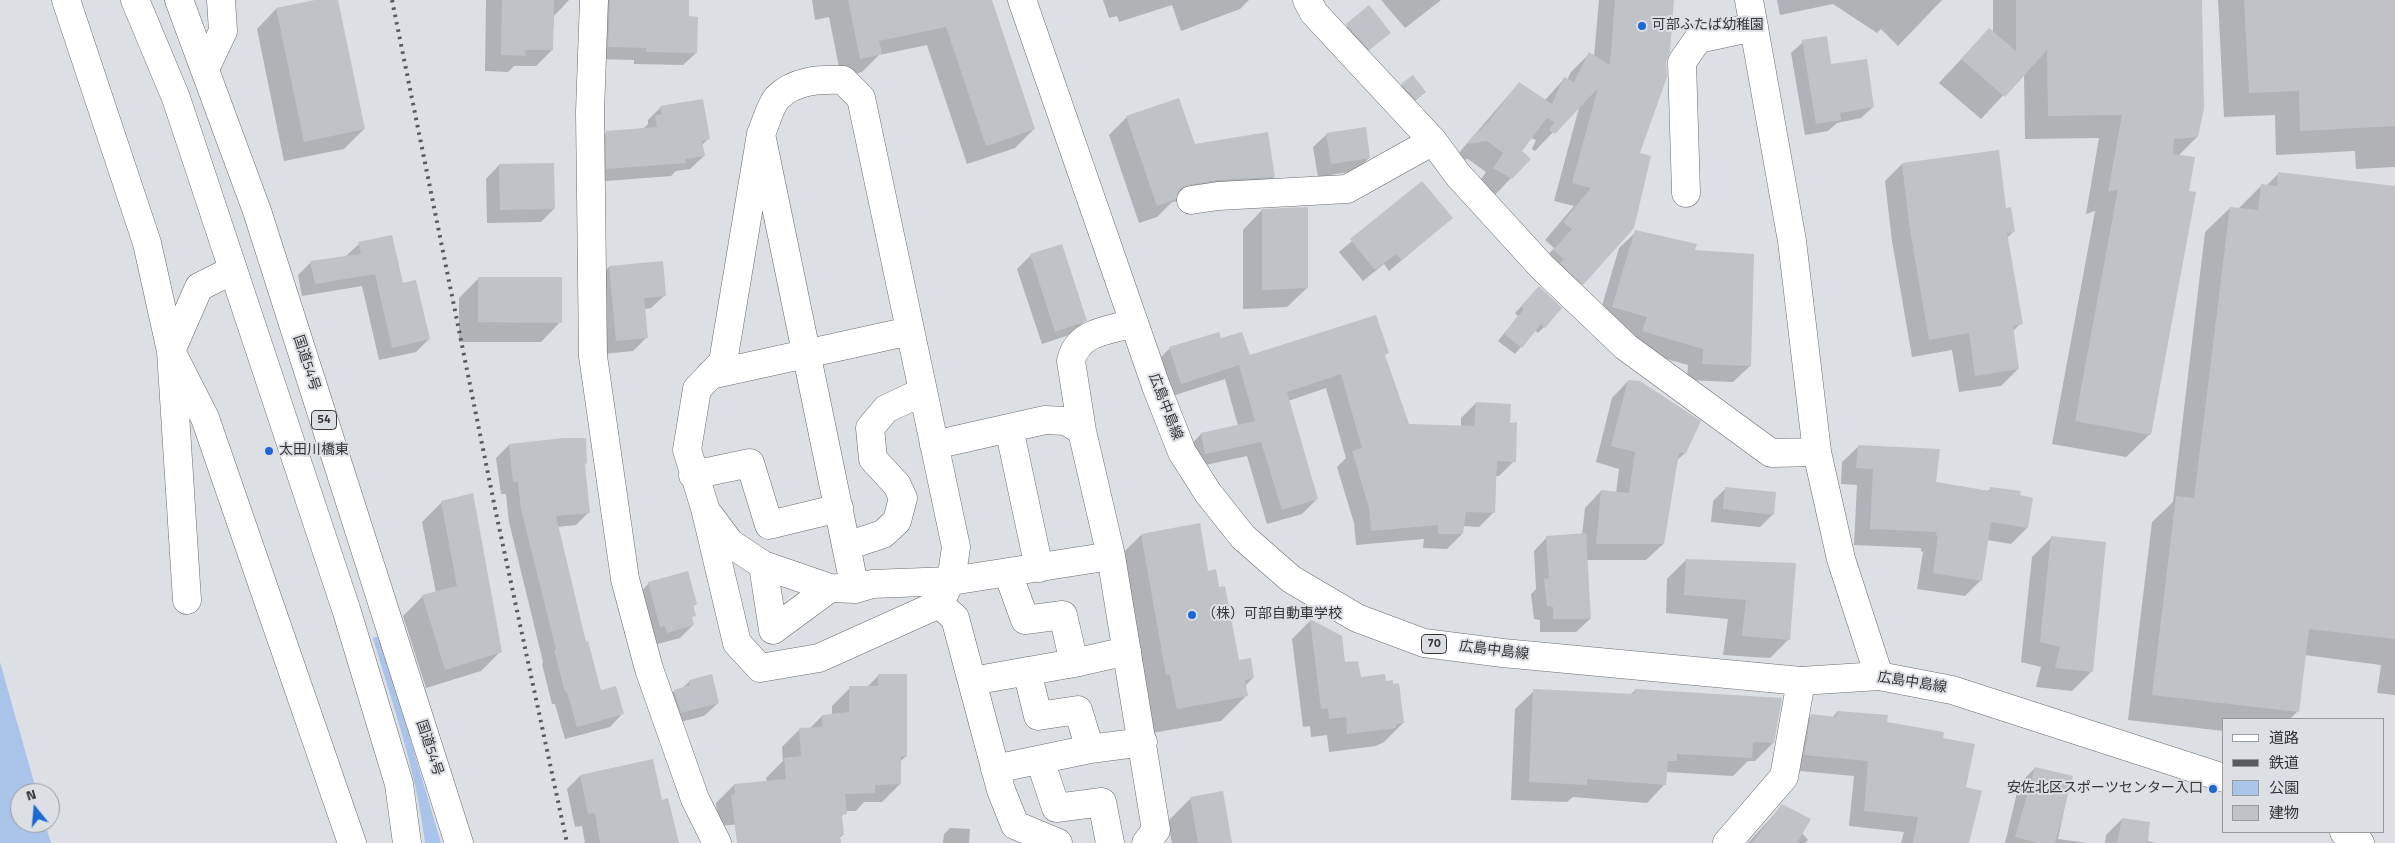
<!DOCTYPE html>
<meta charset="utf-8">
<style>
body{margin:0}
#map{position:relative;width:2395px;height:843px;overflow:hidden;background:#dcdfe3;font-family:"Titillium Web","Noto Sans JP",sans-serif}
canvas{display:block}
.legend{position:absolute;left:2222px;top:718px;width:162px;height:115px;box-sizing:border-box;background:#dcdfe3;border:1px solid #989b9e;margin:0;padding:6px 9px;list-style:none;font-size:15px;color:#333436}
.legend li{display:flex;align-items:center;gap:10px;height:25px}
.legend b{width:25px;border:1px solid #989b9e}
.north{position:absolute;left:10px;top:783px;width:50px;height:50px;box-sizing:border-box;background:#dcdfe3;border:1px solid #989b9e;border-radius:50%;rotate:343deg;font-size:14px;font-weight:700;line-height:20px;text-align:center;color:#333436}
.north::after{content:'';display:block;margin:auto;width:18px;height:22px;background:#1d68d3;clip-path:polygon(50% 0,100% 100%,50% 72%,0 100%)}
</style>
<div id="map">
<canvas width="2395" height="843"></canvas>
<ul class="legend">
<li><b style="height:6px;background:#fff"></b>道路</li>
<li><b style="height:6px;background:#595a5d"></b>鉄道</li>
<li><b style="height:14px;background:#aac3e9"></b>公園</li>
<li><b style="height:14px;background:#bfc2c6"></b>建物</li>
</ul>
<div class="north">N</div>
</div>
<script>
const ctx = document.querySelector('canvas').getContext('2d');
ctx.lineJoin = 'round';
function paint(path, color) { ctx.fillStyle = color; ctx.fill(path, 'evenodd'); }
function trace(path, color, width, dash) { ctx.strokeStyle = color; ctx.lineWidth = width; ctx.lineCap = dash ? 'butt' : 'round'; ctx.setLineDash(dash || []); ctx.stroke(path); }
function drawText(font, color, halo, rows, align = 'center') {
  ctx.font = font + ' "Titillium Web","Noto Sans JP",sans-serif'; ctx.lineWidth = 4; ctx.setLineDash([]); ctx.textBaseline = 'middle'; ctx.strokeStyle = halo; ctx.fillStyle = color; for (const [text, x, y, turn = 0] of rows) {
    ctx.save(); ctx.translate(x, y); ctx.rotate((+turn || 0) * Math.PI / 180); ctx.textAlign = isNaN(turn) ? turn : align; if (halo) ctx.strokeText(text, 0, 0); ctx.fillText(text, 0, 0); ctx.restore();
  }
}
paint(new Path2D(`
 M 380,636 L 441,843 L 425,843 C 417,773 393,706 373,638 Z
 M 0,662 L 37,793 L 20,793 L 20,823 L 45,823 L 51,843 L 0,843 Z`), '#aac3e9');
paint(new Path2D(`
 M 321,0 L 337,0 L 364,129 L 344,149 L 284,161 L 257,29 L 276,9 Z
 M 486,0 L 569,0 L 554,16 L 552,50 L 536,66 L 514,66 L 508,72 L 485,71 Z
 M 602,0 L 687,0 L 687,18 L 696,53 L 683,65 L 634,64 L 634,60 L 596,59 Z
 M 812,0 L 990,0 L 1034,129 L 1015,148 L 967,164 L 927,45 L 879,55 L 862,72 L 841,77 L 829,17 L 815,20 Z
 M 1103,0 L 1249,0 L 1240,9 L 1181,31 L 1172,5 L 1119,22 L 1117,16 L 1109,18 Z
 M 1381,0 L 1441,0 L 1405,28 Z
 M 1599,0 L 1673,0 L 1582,284 L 1564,302 L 1536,269 L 1554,248 L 1545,240 L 1574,206 L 1554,201 L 1580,104 L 1535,151 L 1532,149 L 1536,140 L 1531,138 L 1520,151 L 1511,178 L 1493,197 L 1476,187 L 1486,172 L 1468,159 L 1451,162 L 1519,83 L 1545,100 L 1564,79 L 1567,80 L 1571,72 L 1589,54 L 1594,57 Z
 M 1777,0 L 1942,0 L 1898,46 L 1881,29 L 1877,33 L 1833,4 L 1780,15 Z
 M 1993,0 L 2201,0 L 2197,137 L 2178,156 L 2150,434 L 2126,457 L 2052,444 L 2095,211 L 2086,214 L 2099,138 L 2025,139 L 2024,73 L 1981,119 L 1939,83 L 1989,29 L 1993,33 Z
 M 2218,0 L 2395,0 L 2395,167 L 2356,169 L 2355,151 L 2276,155 L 2275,115 L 2224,117 Z
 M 1369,7 L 1389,33 L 1355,62 L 1334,38 Z
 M 1803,42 L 1873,107 L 1861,118 L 1837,123 L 1828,131 L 1805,135 L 1791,53 Z
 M 1402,85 L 1425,92 L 1409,106 L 1396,91 Z
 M 661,107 L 708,139 L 702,145 L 704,156 L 690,169 L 676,171 L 671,176 L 593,182 L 593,146 L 606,133 L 642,130 L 648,124 L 648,120 Z
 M 1127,117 L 1194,145 L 1274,177 L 1256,195 L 1172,202 L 1157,217 L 1139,223 L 1109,135 Z
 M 1327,134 L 1369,158 L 1355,171 L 1318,177 L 1313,147 Z
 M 1902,164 L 2005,209 L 2013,232 L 2007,238 L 2021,323 L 2012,332 L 2018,369 L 2001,386 L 1959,392 L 1952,350 L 1912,357 L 1892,241 L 1885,181 Z
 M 499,165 L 554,209 L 541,222 L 487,223 L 486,179 Z
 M 2279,173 L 2395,187 L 2395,695 L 2377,693 L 2381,665 L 2304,655 L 2297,712 L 2290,719 L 2224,719 L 2224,731 L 2128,720 L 2152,522 L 2173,502 L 2205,232 L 2230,208 L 2238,209 L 2261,186 L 2266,186 Z
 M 1422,182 L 1451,218 L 1389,271 L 1384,264 L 1363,281 L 1339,252 Z
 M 1262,210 L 1307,288 L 1287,307 L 1243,309 L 1243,230 Z
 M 1636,232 L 1694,251 L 1750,366 L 1733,382 L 1687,380 L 1688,365 L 1626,348 L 1597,323 L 1619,248 Z
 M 359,244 L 402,284 L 429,339 L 416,352 L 379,360 L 362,286 L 302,296 L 298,275 L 311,262 L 345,257 Z
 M 1061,246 L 1086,320 L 1072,334 L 1042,344 L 1017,269 L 1030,256 Z
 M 609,267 L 665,295 L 651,308 L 644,309 L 647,337 L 633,351 L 603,354 L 596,280 Z
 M 479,278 L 560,322 L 541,342 L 459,342 L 459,298 Z
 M 1533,294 L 1544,327 L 1538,333 L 1535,330 L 1515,354 L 1498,341 L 1518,316 L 1515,313 Z
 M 1220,340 L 1250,357 L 1387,353 L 1384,356 L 1408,425 L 1461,427 L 1461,418 L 1476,403 L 1509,424 L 1514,461 L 1499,476 L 1495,476 L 1494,512 L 1479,527 L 1463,526 L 1462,534 L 1447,549 L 1423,548 L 1424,539 L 1356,545 L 1354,523 L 1337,467 L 1346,458 L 1326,388 L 1288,401 L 1317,499 L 1302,514 L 1267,524 L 1247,456 L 1191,468 L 1187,449 L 1201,434 L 1238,426 L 1225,379 L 1166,398 L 1155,363 L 1170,348 Z
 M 1628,381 L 1685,453 L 1676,461 L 1663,544 L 1646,560 L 1586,560 L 1590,619 L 1576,632 L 1540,632 L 1540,620 L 1534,619 L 1531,594 L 1536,589 L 1534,551 L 1547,537 L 1582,535 L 1585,508 L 1601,491 L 1616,493 L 1619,469 L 1596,462 L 1612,398 Z
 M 509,445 L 584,465 L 589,512 L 576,525 L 557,527 L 585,643 L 600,691 L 622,714 L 610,727 L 565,739 L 555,704 L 552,704 L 542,664 L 543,662 L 509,522 L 506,494 L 501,494 L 496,458 Z
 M 1859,446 L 1935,483 L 1987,492 L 1991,488 L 2027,528 L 2011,544 L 1987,540 L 1981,580 L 1965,596 L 1917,589 L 1923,552 L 1921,551 L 1921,548 L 1854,545 L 1857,485 L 1841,484 L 1842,462 Z
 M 1726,488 L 1773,514 L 1760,527 L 1711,522 L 1713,501 Z
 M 442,502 L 501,651 L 481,671 L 426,688 L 403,616 L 423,596 L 436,593 L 422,522 Z
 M 1141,535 L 1207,572 L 1238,661 L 1253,678 L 1245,686 L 1246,696 L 1221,721 L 1152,733 L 1116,560 Z
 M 2051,538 L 2092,671 L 2072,691 L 2036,687 L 2041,667 L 2021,662 L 2032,557 Z
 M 1686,560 L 1795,564 L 1789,639 L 1770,658 L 1723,655 L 1728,619 L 1666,613 L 1667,579 Z
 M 649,583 L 696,604 L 692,607 L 694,615 L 691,618 L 693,625 L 680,638 L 654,645 L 636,597 Z
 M 1310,621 L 1344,664 L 1360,678 L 1392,685 L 1403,723 L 1384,742 L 1376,746 L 1329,752 L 1327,735 L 1311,737 L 1310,726 L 1303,727 L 1292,639 Z
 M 879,675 L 906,756 L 900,762 L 900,784 L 882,802 L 864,802 L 856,811 L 845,811 L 841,818 L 843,835 L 839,838 L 840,843 L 766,843 L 764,822 L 718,826 L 716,803 L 734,785 L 767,782 L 766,778 L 783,761 L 782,747 L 800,729 L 809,729 L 822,716 L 832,715 L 832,706 L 850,688 L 866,688 Z
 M 690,681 L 718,703 L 704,716 L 668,725 L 661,704 L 674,691 L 681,689 Z
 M 1635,690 L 1773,743 L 1755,761 L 1748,761 L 1733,776 L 1666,772 L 1665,784 L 1647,803 L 1573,797 L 1567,802 L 1511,800 L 1515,709 L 1534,691 L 1630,695 Z
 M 1837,712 L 1941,739 L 1965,788 L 1953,843 L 1901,843 L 1904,832 L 1849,826 L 1854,776 L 1789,770 L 1796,731 L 1811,716 L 1832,718 Z
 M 2035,768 L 2071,777 L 2058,839 L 2088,843 L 2005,843 L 2019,784 Z
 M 580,776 L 661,801 L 673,843 L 585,843 L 582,826 L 575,827 L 567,789 Z
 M 1191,798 L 1231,843 L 1172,843 L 1168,821 Z
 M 1780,808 L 1808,840 L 1805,843 L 1748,843 Z
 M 2122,819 L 2149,823 L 2148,841 L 2155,843 L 2105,843 L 2106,835 Z
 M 950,828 L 970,829 L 969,843 L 943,843 L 944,834 Z`), '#0003');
paint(new Path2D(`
 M 315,0 L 338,0 L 365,129 L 304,142 L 276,8 Z
 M 502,0 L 554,0 L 553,50 L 525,50 L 526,56 L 501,55 Z
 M 610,0 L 689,0 L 689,16 L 698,17 L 697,53 L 646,52 L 646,48 L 608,47 Z
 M 848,0 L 992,0 L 1035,129 L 986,146 L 946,27 L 879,41 L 882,54 L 860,59 Z
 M 1615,0 L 1674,0 L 1670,52 L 1666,62 L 1667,77 L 1640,153 L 1651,156 L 1634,228 L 1583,285 L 1560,263 L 1564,259 L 1553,250 L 1572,229 L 1563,222 L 1591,188 L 1572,183 L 1598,88 L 1555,134 L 1549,130 L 1554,122 L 1547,118 L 1522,151 L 1531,159 L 1512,179 L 1493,168 L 1503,153 L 1487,141 L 1466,144 L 1489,121 L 1519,82 L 1552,104 L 1564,77 L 1574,82 L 1589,52 L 1610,65 Z
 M 2016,0 L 2202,0 L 2204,108 L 2198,137 L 2174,139 L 2173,154 L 2195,157 L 2189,191 L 2196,192 L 2151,435 L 2075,421 L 2118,189 L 2108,192 L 2122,115 L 2048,116 L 2047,50 L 2005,97 L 1961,59 L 1989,28 L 2016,51 Z
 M 2244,0 L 2395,0 L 2395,126 L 2300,131 L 2299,91 L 2249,93 Z
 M 1369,5 L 1391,33 L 1369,50 L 1346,24 Z
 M 1827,36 L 1831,64 L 1867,59 L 1874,107 L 1840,113 L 1841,120 L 1816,124 L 1802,40 Z
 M 1413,75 L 1426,92 L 1416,100 L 1401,84 Z
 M 1179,98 L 1195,144 L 1268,132 L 1275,177 L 1217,180 L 1189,185 L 1181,188 L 1176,199 L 1157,206 L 1126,116 Z
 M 703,99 L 710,139 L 702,141 L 705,156 L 685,159 L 686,163 L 606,169 L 606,131 L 657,127 L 655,116 L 662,114 L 660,106 Z
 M 1366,127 L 1370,158 L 1331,164 L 1326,133 Z
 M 1999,150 L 2006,208 L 2011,207 L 2015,232 L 2007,233 L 2023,324 L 2013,326 L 2019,369 L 1975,376 L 1969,333 L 1929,340 L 1909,224 L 1902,163 Z
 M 554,163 L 555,209 L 500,210 L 499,164 Z
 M 2278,172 L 2395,186 L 2395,639 L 2309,629 L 2299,712 L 2152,695 L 2176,496 L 2194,498 L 2230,207 L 2258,210 L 2261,184 L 2277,186 Z
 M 1422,181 L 1453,218 L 1402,260 L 1396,254 L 1375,270 L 1350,239 Z
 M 1308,207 L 1308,288 L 1262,290 L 1262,209 Z
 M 1635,230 L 1697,244 L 1695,250 L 1754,254 L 1751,366 L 1702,364 L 1703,349 L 1642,331 L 1647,317 L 1612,307 Z
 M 392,235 L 403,283 L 416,280 L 430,339 L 392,348 L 375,274 L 315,284 L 310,261 L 361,254 L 358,242 Z
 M 1062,244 L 1087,321 L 1055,332 L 1030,254 Z
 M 663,261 L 666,296 L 644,298 L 648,338 L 616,341 L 609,266 Z
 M 478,277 L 562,277 L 562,323 L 478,322 Z
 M 1539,286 L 1562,308 L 1545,328 L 1541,324 L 1522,348 L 1504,334 L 1524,309 L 1521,306 Z
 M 1376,315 L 1389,353 L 1385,355 L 1409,424 L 1474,426 L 1476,402 L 1511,404 L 1510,423 L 1517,422 L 1516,462 L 1497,461 L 1495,513 L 1466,512 L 1463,534 L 1438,534 L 1438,525 L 1371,531 L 1369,508 L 1352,451 L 1362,448 L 1341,374 L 1287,392 L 1318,499 L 1282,510 L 1261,442 L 1205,454 L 1201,433 L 1255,421 L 1239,365 L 1181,384 L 1169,347 L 1219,332 L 1221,338 L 1242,332 L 1250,355 Z
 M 1628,380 L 1640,381 L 1701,421 L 1686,453 L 1679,453 L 1664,544 L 1596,544 L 1601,490 L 1629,493 L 1635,452 L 1611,446 Z
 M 564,438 L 586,438 L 587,463 L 585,464 L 590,513 L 556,516 L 586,642 L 588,641 L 601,690 L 616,686 L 624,714 L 577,727 L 567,692 L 565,692 L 554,650 L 556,650 L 521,509 L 518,482 L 513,482 L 509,444 Z
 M 1858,445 L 1940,449 L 1936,482 L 1990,491 L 1990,487 L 2021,491 L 2020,495 L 2033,498 L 2028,528 L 1991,522 L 1982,581 L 1933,573 L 1938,536 L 1936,536 L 1937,532 L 1870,529 L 1873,469 L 1856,468 Z
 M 1725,487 L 1776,492 L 1774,515 L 1723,509 Z
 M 473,493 L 502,652 L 445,670 L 422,595 L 457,586 L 441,501 Z
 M 1200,523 L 1208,571 L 1216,569 L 1219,587 L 1225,586 L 1239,660 L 1251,658 L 1254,678 L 1245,680 L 1248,696 L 1177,709 L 1170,675 L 1166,675 L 1141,534 Z
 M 1586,533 L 1591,619 L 1553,619 L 1553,607 L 1547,606 L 1544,579 L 1549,578 L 1546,536 Z
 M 2051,536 L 2106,542 L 2093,672 L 2055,668 L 2060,647 L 2040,642 Z
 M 1686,559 L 1796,563 L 1790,640 L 1742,636 L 1746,600 L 1684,595 Z
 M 688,571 L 697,604 L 693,605 L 696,616 L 692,617 L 694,625 L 667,633 L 665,626 L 660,627 L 648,582 Z
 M 1310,619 L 1342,636 L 1345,662 L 1358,661 L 1361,677 L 1385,674 L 1386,681 L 1393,680 L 1393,684 L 1399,683 L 1404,723 L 1396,724 L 1396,728 L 1347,734 L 1346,717 L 1329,719 L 1328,708 L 1321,709 Z
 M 712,674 L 719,703 L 681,713 L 674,690 L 690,685 L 689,680 Z
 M 878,674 L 907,674 L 907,757 L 901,756 L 901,784 L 875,785 L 875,793 L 845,794 L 847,814 L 842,815 L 844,835 L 840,835 L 841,843 L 737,843 L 731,795 L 735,794 L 734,784 L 786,779 L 784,758 L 801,756 L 799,728 L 822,727 L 822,715 L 849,712 L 849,686 L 878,686 Z
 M 1533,689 L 1634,694 L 1635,689 L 1782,698 L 1774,743 L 1753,742 L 1752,758 L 1677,754 L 1677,761 L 1668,761 L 1666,785 L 1587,779 L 1587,785 L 1529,782 Z
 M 1837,711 L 1888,715 L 1887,722 L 1944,732 L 1943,738 L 1975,744 L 1966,787 L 1982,791 L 1969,843 L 1913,843 L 1918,817 L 1864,811 L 1868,761 L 1804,755 L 1811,714 L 1836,717 Z
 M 653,759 L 662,800 L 668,798 L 679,843 L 600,843 L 595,813 L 588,814 L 580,775 Z
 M 2035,767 L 2073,776 L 2055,843 L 2039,843 L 2015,837 Z
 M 1223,791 L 1232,843 L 1198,843 L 1190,797 Z
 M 1782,804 L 1811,819 L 1797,843 L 1752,843 Z
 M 2122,818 L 2150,822 L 2147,843 L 2117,843 Z`), '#bfc2c6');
const minor = new Path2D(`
 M 66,0 L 147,243 L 171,351 L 187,600
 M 594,0 L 590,112 L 593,356 L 625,579 L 649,669 L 695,799 L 717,843
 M 1307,0 L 1314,13 L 1433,141 L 1458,175 L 1542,267 L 1626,347 L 1771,453 L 1817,452
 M 1749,0 L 1792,241 L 1817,452 L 1841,559 L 1879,676
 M 205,69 L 223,31 L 221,0
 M 761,134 L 723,362 L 697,389 L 687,450 L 705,508 L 737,643 L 760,668 L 819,658 L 939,604 L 951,581 L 956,547 L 861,98 L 843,80 C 821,79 794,80 777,98 C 770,106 766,123 761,134 L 855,589
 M 1686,193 L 1682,62 L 1698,39 L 1754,27
 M 1191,200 L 1218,196 L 1347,189 L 1433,141
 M 233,270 L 199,287 L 171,351 L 205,418 L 352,843
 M 710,375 L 910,331
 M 1009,428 L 1039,568
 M 1082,431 L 1071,361 C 1078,331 1108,331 1134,323
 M 934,445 L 1045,420 L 1066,421 L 1082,431 L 1111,556 L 1156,830 L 1146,843
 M 693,475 L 750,463 L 769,525 L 839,508
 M 710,516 L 730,543 L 763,565 L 830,588 L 855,589 L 872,584 L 951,581 L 1111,556
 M 847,546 L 883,534 L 897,521 L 903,498 L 897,485 L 873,459 L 870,428 L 886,409 L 922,392
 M 763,565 L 773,630 L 830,588
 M 1008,573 L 1025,620 L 1063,615 L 1074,663
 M 939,604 L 955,618 L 1001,790 L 1015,825 L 1058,843
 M 1027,671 L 1038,716 L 1078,710 L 1090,749
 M 972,681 L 1074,663 L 1127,651
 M 1040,760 L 1056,808 L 1102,802 L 1110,843
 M 995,769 L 1090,749 L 1143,742
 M 1727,843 L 1784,777 L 1801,681`);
const major = new Path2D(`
 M 1022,0 L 1156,386 L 1182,452 L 1208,493 L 1243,537 L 1291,579 L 1357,618 L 1424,643 L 1503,653 L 1801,681 L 1879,676 L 1952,690 L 2224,778
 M 2344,832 L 2360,843`);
const highway = new Path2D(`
 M 135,0 L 176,98 L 347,612 L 399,784 L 407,843
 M 179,0 L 257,211 L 459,843`);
trace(minor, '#696c6f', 29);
trace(major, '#696c6f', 29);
trace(highway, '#696c6f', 29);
trace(minor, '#fff', 28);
trace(major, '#fff', 28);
trace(highway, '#fff', 28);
trace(new Path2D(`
 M 392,0 L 496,513 L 567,843`), '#595a5d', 4, [2.5, 5]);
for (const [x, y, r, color] of [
 [1642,26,5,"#1d68d3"],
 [269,451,5,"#1d68d3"],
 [1192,615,5,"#1d68d3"],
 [2213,789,5,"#1d68d3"]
]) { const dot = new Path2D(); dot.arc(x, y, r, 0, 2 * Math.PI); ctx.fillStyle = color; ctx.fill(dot); trace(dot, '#dcdfe3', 2); }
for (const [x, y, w] of [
 [324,420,25],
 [1434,644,25]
]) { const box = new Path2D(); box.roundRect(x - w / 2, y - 9.5, w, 19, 4); ctx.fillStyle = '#dcdfe3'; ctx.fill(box); trace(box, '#333436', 1); }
drawText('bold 12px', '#333436', null, [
 ["54",324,420],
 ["70",1434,644]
]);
drawText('14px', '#333436', '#dcdfe3', [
 ["可部ふたば幼稚園",1652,26],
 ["太田川橋東",279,451],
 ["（株）可部自動車学校",1202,615],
 ["安佐北区スポーツセンター入口",2203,789,"right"]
], 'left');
drawText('14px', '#333436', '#dcdfe3', [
 ["国道54号",306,363,72],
 ["広島中島線",1165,407,69],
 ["広島中島線",1494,651,7],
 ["広島中島線",1912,683,9],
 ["国道54号",429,748,72]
]);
</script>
